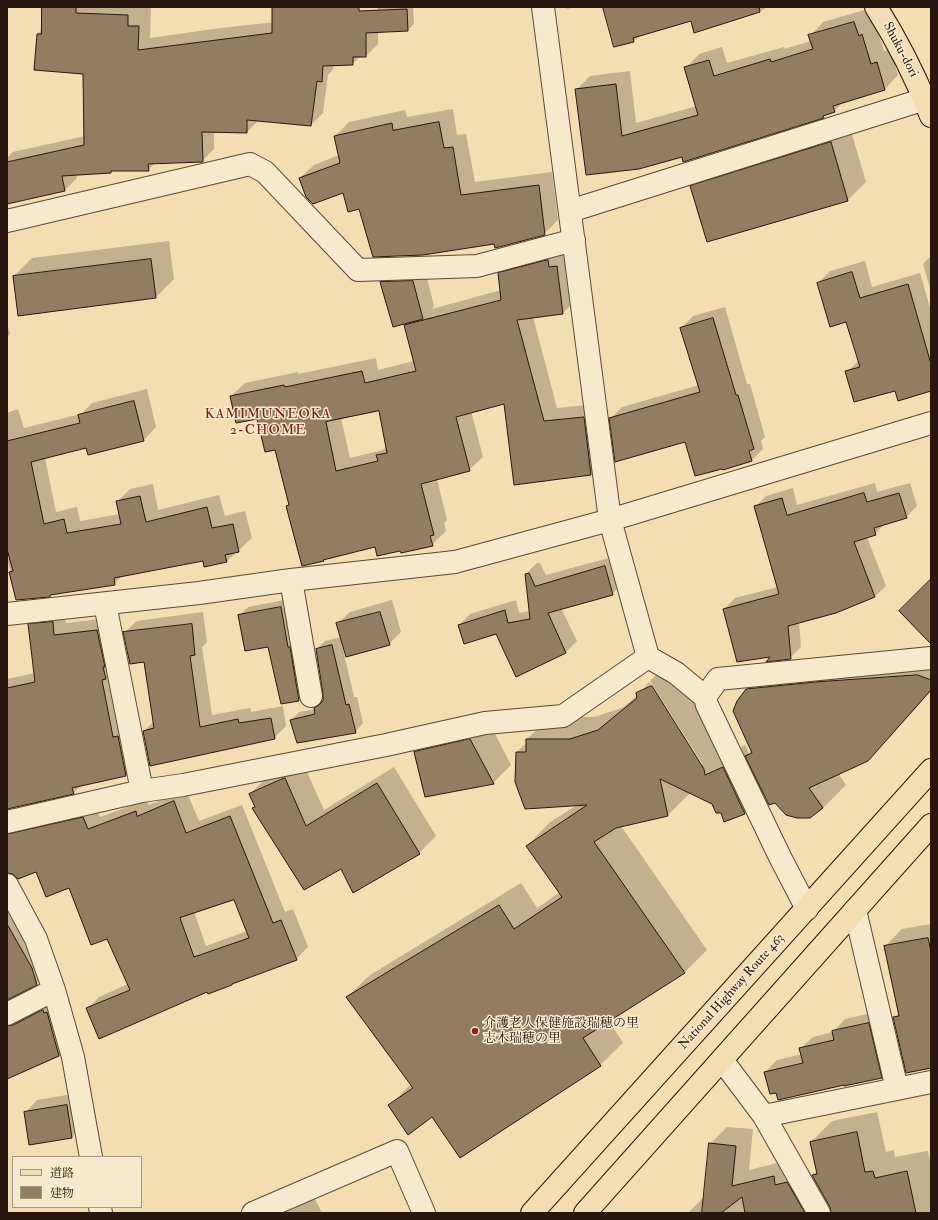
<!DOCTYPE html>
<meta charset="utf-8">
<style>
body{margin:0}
#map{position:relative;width:938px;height:1220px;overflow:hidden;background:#f3ddb2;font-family:"IM FELL Double Pica","Noto Serif JP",serif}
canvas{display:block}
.frame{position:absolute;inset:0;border:8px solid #29160e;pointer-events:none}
.legend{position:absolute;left:12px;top:1156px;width:130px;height:52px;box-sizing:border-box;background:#f7e9cd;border:1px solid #a59581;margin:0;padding:5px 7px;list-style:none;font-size:12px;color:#29160e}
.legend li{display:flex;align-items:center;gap:8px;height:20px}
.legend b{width:20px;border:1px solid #a59581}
</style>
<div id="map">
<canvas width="938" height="1220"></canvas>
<div class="frame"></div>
<ul class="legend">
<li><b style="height:5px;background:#f3ddb2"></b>道路</li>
<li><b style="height:11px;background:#927d63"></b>建物</li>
</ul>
</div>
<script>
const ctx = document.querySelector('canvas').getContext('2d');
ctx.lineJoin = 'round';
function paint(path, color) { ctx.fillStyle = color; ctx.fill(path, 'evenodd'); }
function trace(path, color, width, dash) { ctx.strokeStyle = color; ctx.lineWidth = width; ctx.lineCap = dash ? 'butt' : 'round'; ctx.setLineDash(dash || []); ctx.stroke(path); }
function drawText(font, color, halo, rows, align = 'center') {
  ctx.font = font + ' "IM FELL Double Pica","Noto Serif JP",serif'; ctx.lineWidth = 3; ctx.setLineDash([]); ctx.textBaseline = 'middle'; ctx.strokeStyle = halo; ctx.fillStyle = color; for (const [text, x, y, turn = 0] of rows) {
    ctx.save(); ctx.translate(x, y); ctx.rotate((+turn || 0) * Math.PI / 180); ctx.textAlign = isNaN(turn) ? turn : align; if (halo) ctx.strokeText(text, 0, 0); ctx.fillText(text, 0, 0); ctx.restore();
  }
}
paint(new Path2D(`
 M 43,7 L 151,7 L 150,38 L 221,28 L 376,11 L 379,7 L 413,7 L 414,24 L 408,30 L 378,32 L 378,44 L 366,56 L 361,56 L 352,64 L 334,65 L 333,69 L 328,75 L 323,113 L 311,125 L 259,120 L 247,132 L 214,132 L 214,149 L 202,161 L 155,163 L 148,170 L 113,170 L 111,172 L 76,174 L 77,178 L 65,190 L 7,193 L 7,158 L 13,152 L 85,136 L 84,73 L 37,34 L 42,30 Z
 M 566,7 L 575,7 L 567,9 Z
 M 604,7 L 766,7 L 763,10 L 695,31 L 691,20 L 639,36 L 634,41 Z
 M 868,9 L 872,23 L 875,22 L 884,51 L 890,49 L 898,75 L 885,89 L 844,101 L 834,111 L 826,114 L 823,117 L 639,168 L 577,89 L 590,76 L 630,71 L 636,123 L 697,106 L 686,68 L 699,54 L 722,47 L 727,63 L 784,47 L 784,49 L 811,41 L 810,36 L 823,22 Z
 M 453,109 L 457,135 L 466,134 L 475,182 L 552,172 L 558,220 L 544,234 L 495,243 L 360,208 L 344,192 L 300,178 L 314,165 L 339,155 L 335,136 L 349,122 L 405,110 L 407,117 Z
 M 849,124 L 866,182 L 848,200 L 707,241 L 691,186 L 709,168 Z
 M 169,241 L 174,279 L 156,297 L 14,276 L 32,258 Z
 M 571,253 L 577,299 L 563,313 L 533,317 L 557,408 L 597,404 L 604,461 L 591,474 L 505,403 L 471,411 L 483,457 L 469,470 L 437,479 L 447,520 L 444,523 L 446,531 L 432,545 L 401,550 L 375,546 L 287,506 L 290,504 L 275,449 L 258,418 L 231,396 L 245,383 L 298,372 L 298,374 L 376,358 L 378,370 L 414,361 L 405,326 L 410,322 L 381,282 L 393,270 L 425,269 L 434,306 L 432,309 L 501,290 L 499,274 L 512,260 ZM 380,409 L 387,446 L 383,450 L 350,458 L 341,418 Z
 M 931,256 L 931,292 L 923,264 Z
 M 865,261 L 872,287 L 920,273 L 931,311 L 931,390 L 896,389 L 847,372 L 859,360 L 847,321 L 818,283 L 830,271 Z
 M 725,307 L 747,384 L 750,384 L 765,437 L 761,441 L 763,449 L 752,460 L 610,419 L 622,407 L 699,385 L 681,328 L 693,316 Z
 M 7,323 L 10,334 L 7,337 Z
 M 147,389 L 156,427 L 144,440 L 87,447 L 45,458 L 56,512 L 77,507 L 80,521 L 120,514 L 118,501 L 130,489 L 153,484 L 158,510 L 219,495 L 225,516 L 245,511 L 252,538 L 227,561 L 205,566 L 204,560 L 123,575 L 114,584 L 51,594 L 49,596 L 17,599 L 7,558 L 7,413 L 18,409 L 24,428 L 81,414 L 92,403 Z
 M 875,483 L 877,492 L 910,483 L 917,506 L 906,517 L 886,523 L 875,534 L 867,537 L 886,586 L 875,596 L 799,622 L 801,647 L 790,658 L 772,655 L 724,609 L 735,598 L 778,587 L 755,507 L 766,496 L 793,488 L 797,505 Z
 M 616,556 L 623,583 L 612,594 L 561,608 L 577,641 L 566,652 L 497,633 L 459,625 L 470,614 L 516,600 L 519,613 L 530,611 L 526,574 L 537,563 L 540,563 L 546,575 Z
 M 289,599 L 307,691 L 298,700 L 268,645 L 239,616 L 248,607 Z
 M 392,600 L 401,632 L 389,644 L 342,645 L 354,697 L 357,697 L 363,723 L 355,732 L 291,720 L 299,712 L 315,709 L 324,700 L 324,694 L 317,649 L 325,641 L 341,637 L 337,624 L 350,612 Z
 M 64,610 L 66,623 L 109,618 L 138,763 L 126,775 L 81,785 L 74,793 L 7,808 L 7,679 L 35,673 L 29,625 L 42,612 Z
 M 203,612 L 207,642 L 202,647 L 212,715 L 250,708 L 251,712 L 283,706 L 286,726 L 274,738 L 144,731 L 154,721 L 145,661 L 124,633 L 137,621 Z
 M 931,653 L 931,691 L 891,736 L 867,760 L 838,773 L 846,785 L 823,808 L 764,793 L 745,813 L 725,821 L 721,813 L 712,803 L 691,792 L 668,815 L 621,826 L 707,950 L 685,972 L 609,1021 L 623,1043 L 600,1065 L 432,1115 L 389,1106 L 411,1084 L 347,997 L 370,975 L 521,883 L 537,908 L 560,892 L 527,846 L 549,823 L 577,805 L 517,752 L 527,742 L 527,739 L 550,717 L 594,717 L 622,708 L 638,695 L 649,682 L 701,765 L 703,765 L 650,681 L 660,671 L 675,664 L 727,754 L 745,745 L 749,753 L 752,750 L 747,689 L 770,666 Z
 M 489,722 L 511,765 L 493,783 L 415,752 L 433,734 Z
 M 302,761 L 324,810 L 394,767 L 436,836 L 419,853 L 341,868 L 253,808 L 255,806 L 250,794 L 267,777 Z
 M 186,790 L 199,821 L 242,805 L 285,912 L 293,909 L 308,947 L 296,959 L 234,982 L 232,984 L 208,991 L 87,1009 L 99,997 L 128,984 L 108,937 L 70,886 L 37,870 L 7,849 L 7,825 L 95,806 L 100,817 L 147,800 L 149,805 ZM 234,898 L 247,931 L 206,946 L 194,912 Z
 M 7,897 L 48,972 L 36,984 L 7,999 Z
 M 931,924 L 931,1069 L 907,1072 L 894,1018 L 899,1013 L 885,946 L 902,929 Z
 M 56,1002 L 70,1044 L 59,1056 L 7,1079 L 7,1015 Z
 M 881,1011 L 893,1065 L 881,1077 L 777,1091 L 765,1072 L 777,1060 L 802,1054 L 800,1049 L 813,1037 L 833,1032 L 845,1019 Z
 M 79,1093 L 84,1125 L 72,1137 L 30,1144 L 25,1113 L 37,1100 Z
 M 877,1112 L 886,1152 L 894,1150 L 895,1157 L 928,1151 L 931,1165 L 931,1213 L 864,1213 L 813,1175 L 817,1171 L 811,1142 L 832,1121 Z
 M 727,1127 L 753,1129 L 749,1170 L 790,1160 L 822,1213 L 688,1213 L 704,1197 L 710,1144 Z
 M 313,1195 L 322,1213 L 276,1213 Z`), '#0003');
const building = new Path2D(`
 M 42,7 L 76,7 L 76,13 L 128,15 L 128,26 L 139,26 L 138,50 L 272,33 L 272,7 L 359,7 L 359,11 L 407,9 L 408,31 L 366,33 L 366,57 L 353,57 L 353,65 L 323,66 L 322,82 L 317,81 L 311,126 L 247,120 L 247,133 L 202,132 L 203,162 L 148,164 L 149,171 L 111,171 L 111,173 L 62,176 L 65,191 L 7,204 L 7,162 L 84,145 L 83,74 L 34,70 L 37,34 L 41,34 Z
 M 603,7 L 759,7 L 760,12 L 694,33 L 691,21 L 633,38 L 634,42 L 614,47 Z
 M 854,22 L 859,36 L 862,34 L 871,64 L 877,62 L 885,90 L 833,106 L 835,112 L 823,116 L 824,118 L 683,162 L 682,157 L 639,169 L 586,175 L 575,89 L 616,84 L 622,136 L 698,115 L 684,67 L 709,60 L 714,76 L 770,59 L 771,62 L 813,49 L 808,35 Z
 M 439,122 L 444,148 L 453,147 L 461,195 L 539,185 L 545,235 L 495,248 L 494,244 L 423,255 L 373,257 L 359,209 L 348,212 L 343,193 L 313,204 L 306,197 L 299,178 L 340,163 L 334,136 L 392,123 L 393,130 Z
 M 831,142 L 848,201 L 707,242 L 690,186 Z
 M 151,259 L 156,298 L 18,316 L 13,276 Z
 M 548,260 L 549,267 L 557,266 L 563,314 L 517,320 L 544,421 L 584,417 L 591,475 L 514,485 L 504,404 L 456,417 L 470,471 L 421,484 L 434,535 L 430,536 L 433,546 L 401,553 L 400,551 L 377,556 L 375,547 L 323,560 L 324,561 L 302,566 L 286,506 L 289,505 L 275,450 L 265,452 L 257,419 L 236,423 L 230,396 L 284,385 L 285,387 L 362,371 L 365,383 L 416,371 L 404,325 L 501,300 L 498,273 ZM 379,411 L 387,453 L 376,455 L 378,461 L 336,471 L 326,422 Z
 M 852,272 L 860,298 L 908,284 L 931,364 L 931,391 L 898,401 L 895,391 L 854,402 L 845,371 L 860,367 L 846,322 L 830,327 L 817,283 Z
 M 413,281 L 423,319 L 393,327 L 380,282 Z
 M 713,318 L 736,395 L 738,395 L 754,449 L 749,451 L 752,461 L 723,470 L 722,469 L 695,476 L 685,442 L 615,462 L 609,418 L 700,392 L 680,328 Z
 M 134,401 L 144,441 L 88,455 L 86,448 L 31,462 L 44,524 L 64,519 L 67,533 L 121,524 L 116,501 L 140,496 L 146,522 L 207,507 L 212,528 L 233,524 L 239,552 L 225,555 L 227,562 L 204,567 L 203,561 L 114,578 L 115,585 L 50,595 L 50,597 L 16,600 L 9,572 L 13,571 L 7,549 L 7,441 L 80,423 L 78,415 Z
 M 864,493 L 867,502 L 899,493 L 907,518 L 874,528 L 876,535 L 854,542 L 875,597 L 836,613 L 788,626 L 791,659 L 766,662 L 770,657 L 737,662 L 723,609 L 779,594 L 754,506 L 782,498 L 787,515 Z
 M 605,566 L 613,595 L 548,613 L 566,653 L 516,677 L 496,634 L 464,644 L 458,625 L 505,610 L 508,623 L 530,619 L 525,574 L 529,573 L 535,586 Z
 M 931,579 L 931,644 L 899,611 Z
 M 281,607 L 288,647 L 290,647 L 299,701 L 281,704 L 268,647 L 245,651 L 238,615 Z
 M 380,612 L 390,645 L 346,657 L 336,623 Z
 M 53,622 L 54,635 L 97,630 L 105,667 L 103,667 L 106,679 L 102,680 L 113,737 L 118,736 L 126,776 L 72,788 L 74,794 L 7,809 L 7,688 L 35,682 L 28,624 Z
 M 192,624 L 195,655 L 190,656 L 200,727 L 238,719 L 239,723 L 271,718 L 275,739 L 150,766 L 143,731 L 154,728 L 144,662 L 130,664 L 123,632 Z
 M 332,645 L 346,705 L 349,704 L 356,733 L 297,743 L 290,720 L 315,714 L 314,708 L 319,705 L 323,701 L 323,694 L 316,649 Z
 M 918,675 L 931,680 L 931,690 L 868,761 L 809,788 L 823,808 L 810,818 L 797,818 L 786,815 L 775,803 L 769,805 L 745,756 L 752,753 L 733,711 L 737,701 L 746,689 L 815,682 Z
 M 652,686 L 704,769 L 705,775 L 723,767 L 745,814 L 724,822 L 721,813 L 716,813 L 712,804 L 660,779 L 668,816 L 616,828 L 594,842 L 685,973 L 583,1038 L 601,1066 L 460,1158 L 432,1117 L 408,1135 L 388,1105 L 413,1088 L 346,997 L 499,905 L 514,929 L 562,897 L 526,846 L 587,805 L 525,809 L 515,782 L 516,752 L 526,752 L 526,739 L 570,739 L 598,730 L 637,698 L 636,693 Z
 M 470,739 L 494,784 L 425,797 L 414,752 Z
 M 285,778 L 306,826 L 377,783 L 420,854 L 353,893 L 341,869 L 304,890 L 252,808 L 255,807 L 249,794 Z
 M 174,801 L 186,833 L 230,816 L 273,923 L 281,920 L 297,960 L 232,984 L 232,985 L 208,994 L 207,992 L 99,1039 L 86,1008 L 130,990 L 107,939 L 91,945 L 69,888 L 46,897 L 36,872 L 18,879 L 13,874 L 7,873 L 7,834 L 83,817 L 88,829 L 136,811 L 137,816 ZM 234,900 L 249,938 L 194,957 L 180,918 Z
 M 7,924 L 32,968 L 37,985 L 7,1000 Z
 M 928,938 L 931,951 L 931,1068 L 906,1073 L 893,1017 L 899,1016 L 884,946 Z
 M 43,1010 L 44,1013 L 47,1012 L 59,1056 L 7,1079 L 7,1026 L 13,1025 Z
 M 869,1023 L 882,1078 L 844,1086 L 844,1085 L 778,1100 L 776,1093 L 770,1094 L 764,1072 L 803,1063 L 799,1048 L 834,1040 L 832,1031 Z
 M 67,1105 L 72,1138 L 29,1145 L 24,1112 Z
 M 857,1132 L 865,1172 L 873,1171 L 875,1178 L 907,1171 L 916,1213 L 831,1213 L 830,1207 L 812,1175 L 817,1174 L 810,1142 Z
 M 709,1143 L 736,1146 L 732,1186 L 774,1176 L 775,1185 L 787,1182 L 805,1213 L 745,1213 L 742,1197 L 721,1213 L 702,1213 Z`);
paint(building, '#927d63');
trace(building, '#29160e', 1);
const minor = new Path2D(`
 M 543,7 L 610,520 L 648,657 L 676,673 L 705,697 L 707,705 L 780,857 L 807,909
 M 570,211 L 925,99
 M 7,221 L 250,164 L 265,172 L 358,270 L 477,266 L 574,240
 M 291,580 L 311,696
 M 105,604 L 142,791
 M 7,614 L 199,593 L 291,580 L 455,562 L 610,520 L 931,423
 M 705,697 L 718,679 L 931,658
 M 7,822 L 142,791 L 183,785 L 386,745 L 485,723 L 563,716 L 648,657
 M 7,885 L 36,939 L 54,990 L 73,1057 L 91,1157
 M 855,910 L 897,1089
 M 7,1014 L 54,990
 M 722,1060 L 764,1116 L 819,1213
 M 764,1116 L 931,1082
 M 100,1207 L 101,1213
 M 253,1213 L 397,1151 L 424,1213`);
const primary = new Path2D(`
 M 876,7 C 898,42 916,77 931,116`);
const trunk = new Path2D(`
 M 532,1213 L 931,770
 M 585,1213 L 931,825`);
trace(minor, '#5c4837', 24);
trace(primary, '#29160e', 24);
trace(trunk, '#29160e', 24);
trace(minor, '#f7e9cd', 22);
trace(primary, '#f3ddb2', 22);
trace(trunk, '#f3ddb2', 22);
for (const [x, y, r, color] of [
 [475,1031,4,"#8f2418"]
]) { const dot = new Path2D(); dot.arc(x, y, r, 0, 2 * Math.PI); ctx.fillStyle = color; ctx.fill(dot); trace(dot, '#f7e9cd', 1.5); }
drawText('13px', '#29160e', '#f7e9cd', [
 ["Shuku-dori",900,50,62],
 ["National Highway Route 463",732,992,-48]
]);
drawText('13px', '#29160e', '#f7e9cd', [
 ["介護老人保健施設瑞穂の里",483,1024],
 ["志木瑞穂の里",483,1039]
], 'left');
ctx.letterSpacing = '1px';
drawText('14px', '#7a1f14', '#f7e9cd', [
 ["KAMIMUNEOKA",268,415],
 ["2-CHOME",268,431]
]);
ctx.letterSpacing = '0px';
</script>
